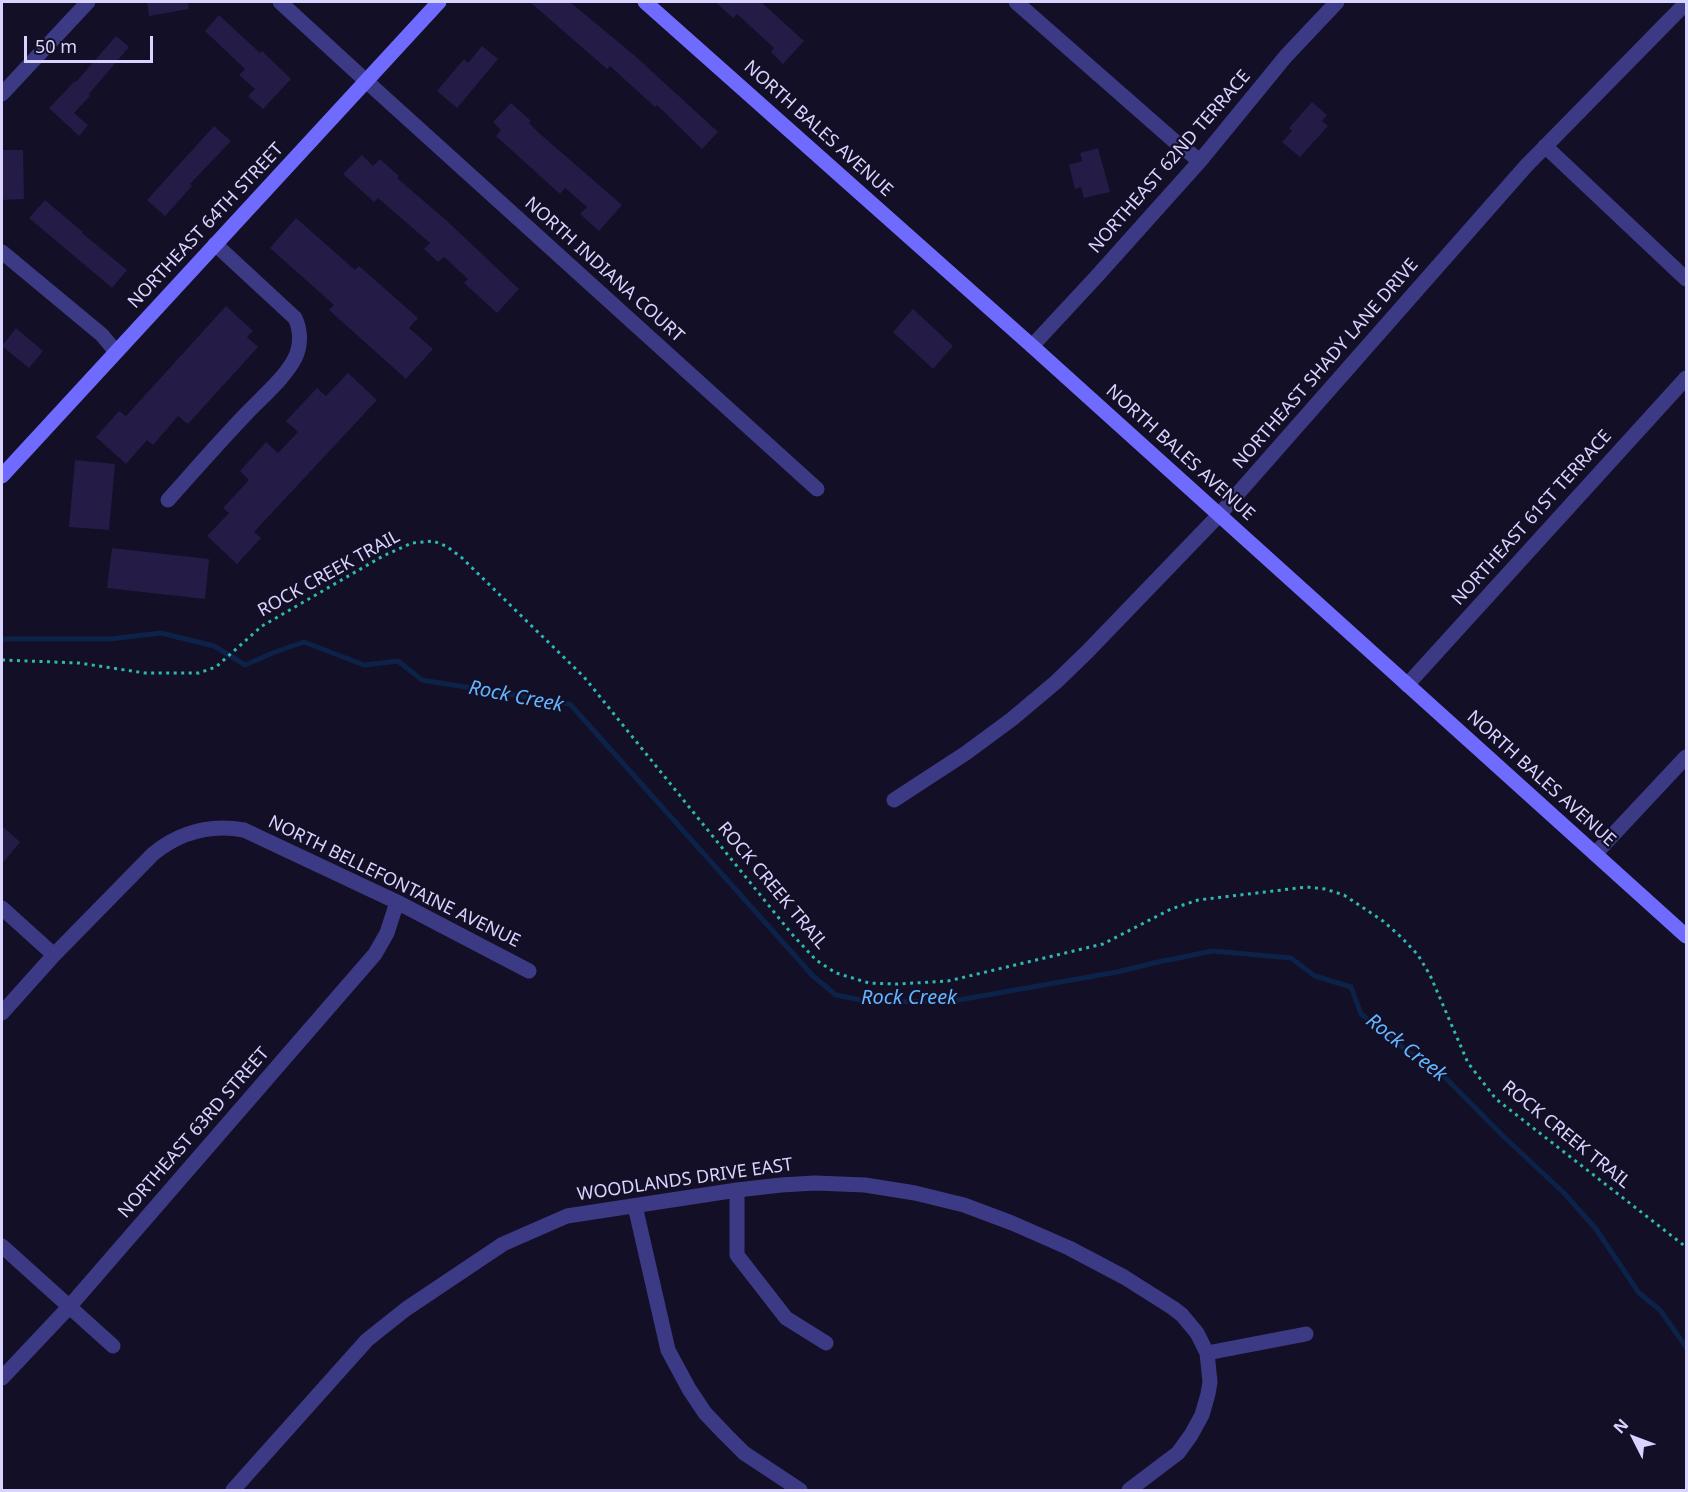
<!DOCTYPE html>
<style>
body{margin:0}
#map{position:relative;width:1688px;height:1492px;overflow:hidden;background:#130f26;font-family:"Noto Sans",sans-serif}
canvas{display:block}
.frame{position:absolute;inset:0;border:3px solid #d9d4ff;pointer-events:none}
.north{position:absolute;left:1604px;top:1408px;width:60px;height:60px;-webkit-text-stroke:4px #130f26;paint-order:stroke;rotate:312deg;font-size:16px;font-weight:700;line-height:24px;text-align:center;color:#d9d4ff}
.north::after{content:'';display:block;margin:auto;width:21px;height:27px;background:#d9d4ff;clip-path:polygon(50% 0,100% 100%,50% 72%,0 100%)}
.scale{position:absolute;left:24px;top:36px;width:129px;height:27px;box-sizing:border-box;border:3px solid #d9d4ff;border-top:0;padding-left:8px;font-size:18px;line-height:21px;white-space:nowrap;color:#d9d4ff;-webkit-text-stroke:4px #130f26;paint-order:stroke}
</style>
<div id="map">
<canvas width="1688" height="1492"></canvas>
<div class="frame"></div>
<div class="north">N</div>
<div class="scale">50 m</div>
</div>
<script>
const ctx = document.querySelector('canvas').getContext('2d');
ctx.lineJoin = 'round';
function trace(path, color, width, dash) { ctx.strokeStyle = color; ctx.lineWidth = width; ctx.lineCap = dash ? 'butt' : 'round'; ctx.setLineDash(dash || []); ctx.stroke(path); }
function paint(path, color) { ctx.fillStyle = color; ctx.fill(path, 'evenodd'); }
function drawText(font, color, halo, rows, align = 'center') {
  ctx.font = font + ' "Noto Sans",sans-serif'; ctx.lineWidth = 4.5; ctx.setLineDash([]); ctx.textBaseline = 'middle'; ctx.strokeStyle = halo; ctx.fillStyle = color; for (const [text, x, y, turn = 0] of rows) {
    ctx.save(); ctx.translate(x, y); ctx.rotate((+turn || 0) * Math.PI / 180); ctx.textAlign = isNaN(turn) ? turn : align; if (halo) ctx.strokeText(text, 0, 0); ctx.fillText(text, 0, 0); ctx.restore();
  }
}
trace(new Path2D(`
 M 2,639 L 110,639 L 161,633 L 214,646 L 245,665 L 275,652 L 304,642 L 364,665 L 398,661 L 422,680 L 570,704 L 813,976 L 836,995 L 871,1002 L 953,1001 L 1117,972 L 1158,962 L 1213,951 L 1291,958 L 1315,976 L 1351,987 L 1361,1014 L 1411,1054 L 1425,1057 L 1503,1136 L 1564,1193 L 1596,1229 L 1639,1293 L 1660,1310 L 1686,1347`), '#0c2248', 5);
paint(new Path2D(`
 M 147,2 L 188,2 L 189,9 L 149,16 Z
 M 530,2 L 570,2 L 634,55 L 718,132 L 702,149 L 657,105 L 655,107 L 610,66 L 607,69 Z
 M 715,2 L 761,2 L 804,41 L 783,64 L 771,52 L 774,48 L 737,14 L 733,18 Z
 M 219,15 L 260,53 L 262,51 L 291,79 L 263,109 L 248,96 L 255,89 L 239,75 L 245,69 L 205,31 Z
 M 116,36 L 129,47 L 89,94 L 90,96 L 74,113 L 88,125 L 79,136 L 49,108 L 75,81 L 76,82 Z
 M 482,46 L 498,59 L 457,108 L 437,91 L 464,59 L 468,63 Z
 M 1312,102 L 1327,115 L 1322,121 L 1328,126 L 1300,157 L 1282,142 L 1292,131 L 1289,128 Z
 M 511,103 L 531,121 L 529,123 L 539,133 L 622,205 L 599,231 L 580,214 L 587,207 L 565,188 L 560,194 L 496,136 L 501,130 L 493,122 Z
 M 214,126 L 231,141 L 190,184 L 192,186 L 165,216 L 147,200 Z
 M 1098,148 L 1110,192 L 1084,198 L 1081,187 L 1075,189 L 1069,165 L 1082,161 L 1080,153 Z
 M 2,150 L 23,150 L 24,199 L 2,200 Z
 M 362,155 L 373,166 L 380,159 L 399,176 L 397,178 L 447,221 L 519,289 L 497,313 L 464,283 L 468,279 L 444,257 L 438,262 L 424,249 L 430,243 L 378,198 L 374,202 L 343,174 Z
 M 45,200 L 83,232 L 82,233 L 127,270 L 112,288 L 29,218 Z
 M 296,218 L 355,270 L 359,266 L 418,318 L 409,328 L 433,349 L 406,379 L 329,310 L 334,305 L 270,248 Z
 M 226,306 L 253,331 L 247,337 L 258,347 L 188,424 L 178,416 L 153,445 L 147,440 L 126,464 L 96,437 L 119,411 L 126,416 Z
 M 913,309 L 953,346 L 933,369 L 893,332 Z
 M 16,328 L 43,351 L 29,368 L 2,346 Z
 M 348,373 L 377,400 L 254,532 L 261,538 L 237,564 L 207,536 L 229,513 L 223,508 L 249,480 L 240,471 L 266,442 L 278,453 L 298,432 L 286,421 L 317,388 L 326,396 Z
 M 75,460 L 115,464 L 109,530 L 69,527 Z
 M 112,548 L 209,559 L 205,599 L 107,588 Z
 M 2,826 L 20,842 L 2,864 Z`), '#241b47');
trace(new Path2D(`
 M 2,660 L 79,663 L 145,673 L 199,673 L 216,667 L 262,626 L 383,556 L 412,543 L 433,541 L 446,546 L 461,557 L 584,677 L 791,933 L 816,960 L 836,973 L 869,983 L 898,984 L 948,981 L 1103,944 L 1171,909 L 1198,900 L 1307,887 L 1325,889 L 1344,895 L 1383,921 L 1402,938 L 1418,955 L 1430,975 L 1468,1063 L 1496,1099 L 1686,1247`), '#2fb8b0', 3, [3, 4.5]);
trace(new Path2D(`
 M 280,2 L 365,80 L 817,489
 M 1016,2 L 1172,139 L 1200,161
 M 2,94 L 88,2
 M 1545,146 L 1686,279
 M 2,252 L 102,335 L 116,352
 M 1032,346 L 1097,276 L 1200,161 L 1286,56 L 1337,2
 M 168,500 C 194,471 219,442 246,414 C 261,398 285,378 295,358 C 301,346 301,330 295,318 L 215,244
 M 1407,685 L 1686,378
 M 894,800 L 966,753 L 1012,719 L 1056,682 L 1087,652 L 1219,515 L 1526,166 L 1686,3
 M 1595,854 L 1686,757
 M 2,908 L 54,955
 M 2,1013 L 54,955 L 153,854 C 180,832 210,824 244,830 L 397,902 L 529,971
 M 737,1190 L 737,1255 L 786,1318 L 826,1343
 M 635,1206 L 668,1350 L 689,1389 L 705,1413 L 725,1434 L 744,1453 L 800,1490
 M 2,1246 L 113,1346
 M 1207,1353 L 1306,1334
 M 2,1378 L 69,1307 L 375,954 L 387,933 L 397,902
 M 233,1490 L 367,1340 L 406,1309 L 503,1244 L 567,1216 L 737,1190 L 781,1185 L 815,1183 L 865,1185 L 915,1193 L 964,1205 L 1012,1223 L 1069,1248 L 1124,1277 L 1173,1308 L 1182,1315 L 1197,1333 L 1207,1353 L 1210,1382 L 1208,1394 L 1202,1415 L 1191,1435 L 1178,1453 L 1129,1490`), '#3d3a85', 15);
trace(new Path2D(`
 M 645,2 L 1032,346 L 1686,936
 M 2,476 L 439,2`), '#6f6bff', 15);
drawText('18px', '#d9d4ff', '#130f26', [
 ["NORTH BALES AVENUE",818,129,42],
 ["NORTHEAST 62ND TERRACE",1170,162,-49],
 ["NORTHEAST 64TH STREET",206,226,-47],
 ["NORTH INDIANA COURT",604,270,42],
 ["NORTHEAST SHADY LANE DRIVE",1326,364,-49],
 ["NORTH BALES AVENUE",1180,453,42],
 ["NORTHEAST 61ST TERRACE",1532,518,-48],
 ["ROCK CREEK TRAIL",329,574,-29],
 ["NORTH BALES AVENUE",1541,779,42],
 ["NORTH BELLEFONTAINE AVENUE",394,882,26],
 ["ROCK CREEK TRAIL",772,886,50],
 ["NORTHEAST 63RD STREET",194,1133,-49],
 ["ROCK CREEK TRAIL",1566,1135,39],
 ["WOODLANDS DRIVE EAST",685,1180,-8]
]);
drawText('italic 20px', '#62b6ff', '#130f26', [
 ["Rock Creek",516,697,11],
 ["Rock Creek",909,998],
 ["Rock Creek",1406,1048,38]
]);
</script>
